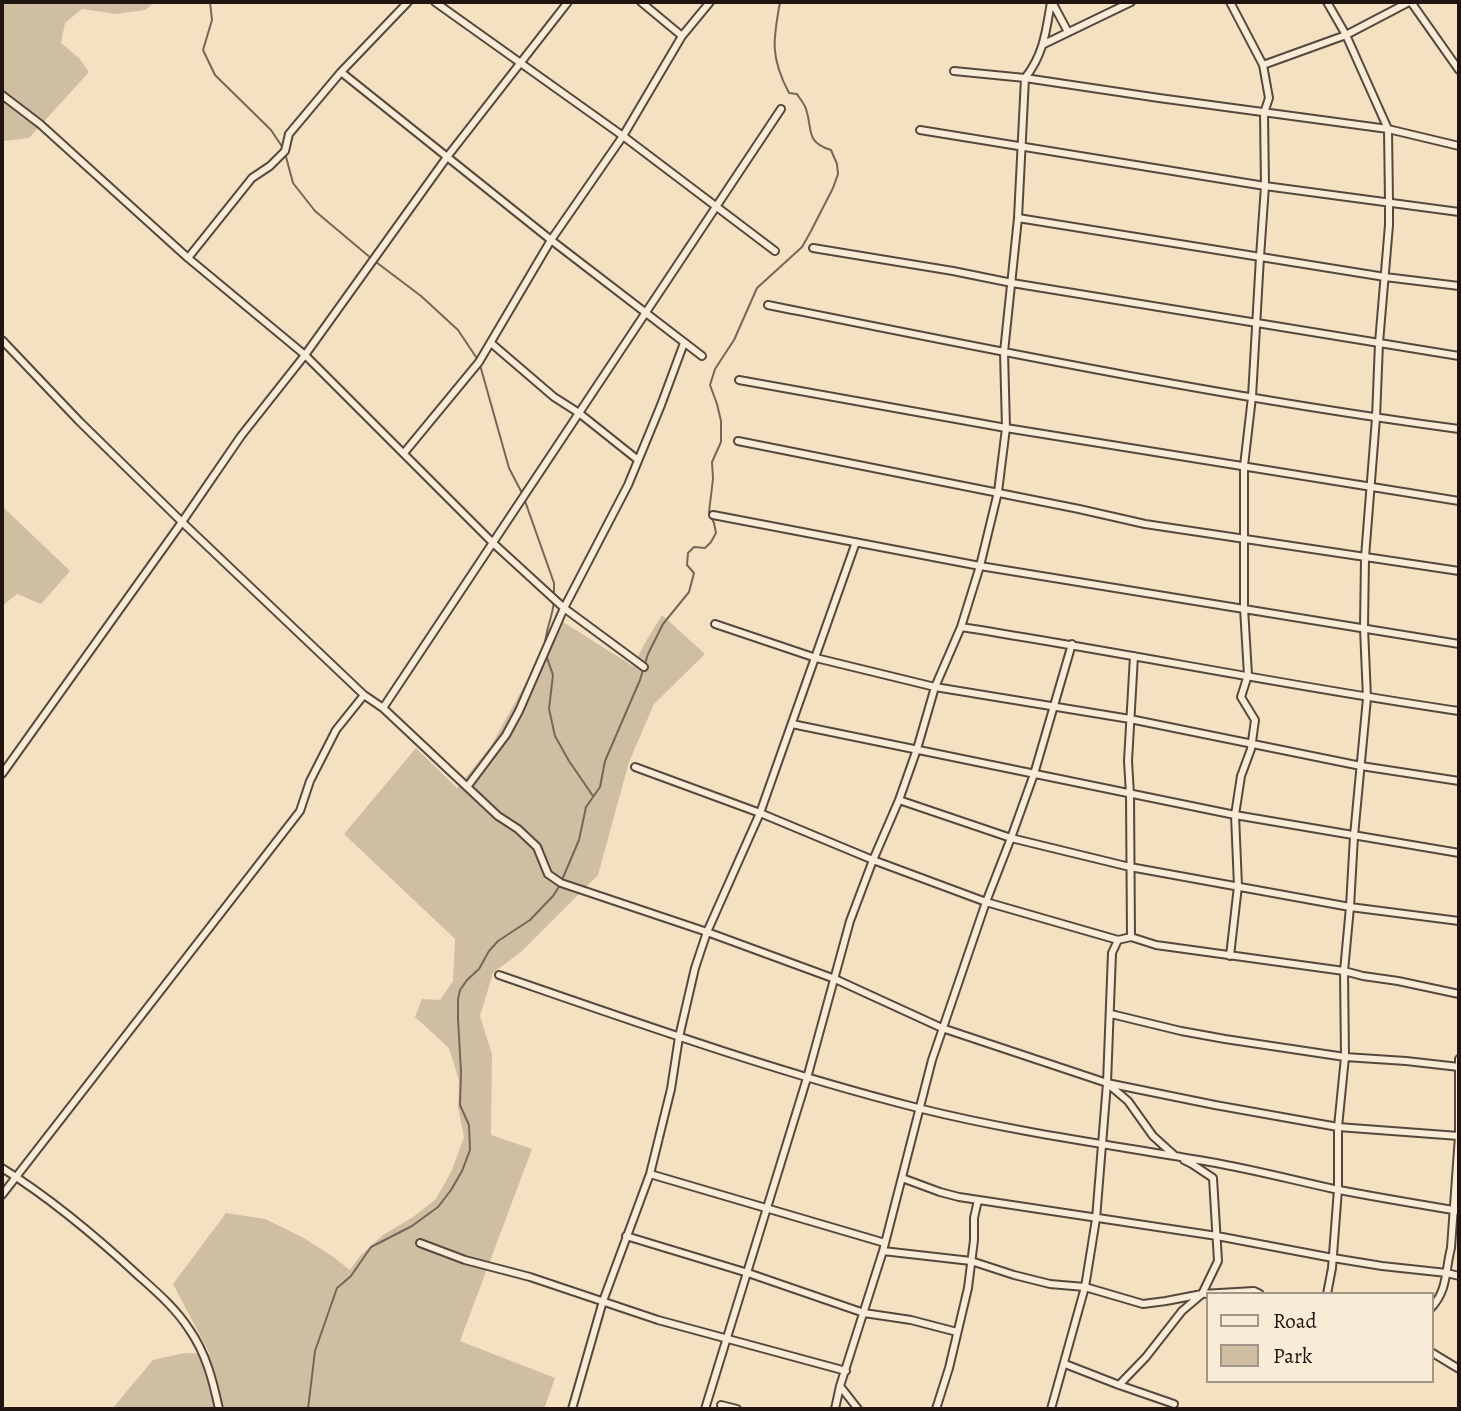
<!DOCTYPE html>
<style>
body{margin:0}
#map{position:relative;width:1461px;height:1411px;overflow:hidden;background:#f4e1c1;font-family:Alegreya,serif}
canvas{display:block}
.frame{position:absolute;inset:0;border:4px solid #221511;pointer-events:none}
.legend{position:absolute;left:1206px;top:1292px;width:228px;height:91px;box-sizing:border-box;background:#f8ecd7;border:2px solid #a29688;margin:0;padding:9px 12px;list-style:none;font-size:21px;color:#221511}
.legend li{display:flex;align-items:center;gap:14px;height:35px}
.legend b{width:35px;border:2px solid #a29688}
</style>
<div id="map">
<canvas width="1461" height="1411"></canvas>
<div class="frame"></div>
<ul class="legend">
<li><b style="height:9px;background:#f8ecd7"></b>Road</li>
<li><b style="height:19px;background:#d0bea3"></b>Park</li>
</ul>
</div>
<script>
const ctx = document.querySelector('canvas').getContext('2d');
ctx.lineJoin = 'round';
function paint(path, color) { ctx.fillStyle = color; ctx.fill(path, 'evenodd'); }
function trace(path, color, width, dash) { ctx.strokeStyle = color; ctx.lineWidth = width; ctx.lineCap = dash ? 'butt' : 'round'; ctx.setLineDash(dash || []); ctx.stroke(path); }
paint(new Path2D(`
 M 2,2 L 155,2 L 145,10 L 116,14 L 82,9 L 65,23 L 61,43 L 79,58 L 89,72 L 29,138 L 4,141 L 2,140 Z
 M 2,506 L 70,571 L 41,604 L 17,594 L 2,606 Z
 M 662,615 L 705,654 L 654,704 L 629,762 L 598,875 L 522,951 L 493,973 L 480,1016 L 492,1054 L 491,1135 L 532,1149 L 460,1341 L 555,1378 L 544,1409 L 112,1409 L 153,1360 L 184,1353 L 210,1354 L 173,1284 L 226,1213 L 265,1219 L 302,1237 L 332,1256 L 350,1270 L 361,1255 L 383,1235 L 413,1217 L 436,1199 L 452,1170 L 464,1137 L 458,1107 L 459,1081 L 449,1048 L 415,1017 L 422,999 L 440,1000 L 453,981 L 455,939 L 344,834 L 416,748 L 457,788 L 491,746 L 529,677 L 555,617 L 633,666 L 646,641 Z`), '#d0bea3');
trace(new Path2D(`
 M 210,2 L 212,20 L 203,50 L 215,75 L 271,130 L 283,148
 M 285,153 L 293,183 L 315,211 L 372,259 L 421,296 L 458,330 L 478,360
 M 480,365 L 509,468 L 523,495
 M 525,501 L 554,583 L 554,595
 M 545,646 C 545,630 553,617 554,600
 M 546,655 L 553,675 L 549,709 L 555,736 L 569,761 L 593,796
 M 562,880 L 579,840 L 586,807 L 600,787 L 605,761 L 640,680 L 648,654 L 663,624 L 689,592 L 694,573 L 687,565 L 688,553 L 694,547 L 705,548 L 711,542 L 716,533 L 714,523 L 709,512 L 713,479 L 712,462 L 721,442 L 721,421 L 717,404 L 710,385 L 715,369 L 734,340 L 757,288 L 802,247 L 811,231 L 833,188 L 838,174 L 837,164 L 831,150 C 805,142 813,130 806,109 C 804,103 800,99 797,94 L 789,93 C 770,57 773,40 780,2
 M 308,1409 L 315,1351 L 337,1288 L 351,1276 L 371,1247 L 412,1226 L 438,1207 L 451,1190 L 462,1171 L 470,1150 L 469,1125 L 460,1105 L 461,1072 L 458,1019 L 458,999 L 460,990 L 467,980 L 479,969 L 489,951 L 498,941 L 530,920 L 553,896 L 560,885`), '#756657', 2);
const street = new Path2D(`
 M 435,2 L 623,136 L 775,251
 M 641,2 L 682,36
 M 1052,2 L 1068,32
 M 1230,2 L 1263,65 L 1346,35 L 1409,2
 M 1411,2 L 1459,70
 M 1044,44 L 1131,2
 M 954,71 L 1025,78 L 1159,98 L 1388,129 L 1459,146
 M 341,72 L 551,240 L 702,356
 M 2,95 L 40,124 L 188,258 L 305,355 L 493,543 L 564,608 L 644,667
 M 920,130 L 1265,186 L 1459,212
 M 1018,218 L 1385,277 L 1459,286
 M 813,248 L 953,271 L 1012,283 L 1459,356
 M 188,258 L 252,178 L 270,166 L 285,151 L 289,134 L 341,72 L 408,2
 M 768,305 C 997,351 1227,398 1459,429
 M 2,340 L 79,421 L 182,522 L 364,695 L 383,708 L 498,816 L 518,829 L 537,847 L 548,874 L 561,883 L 707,932 L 835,979 L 942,1028 L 1107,1083 L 1215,1105 L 1338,1127 L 1459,1136 L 1451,1248 C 1445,1271 1448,1290 1431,1308
 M 491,343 L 554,397 L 579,413 L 638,460
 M 739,380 L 1006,428 L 1459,501
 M 738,441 L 1079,509 L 1145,524 L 1459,571
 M 404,453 L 479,362 L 551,240 L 623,136 L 682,36 L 710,2
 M 713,515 L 980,566 L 1459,644
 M 715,624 L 816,658 L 935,687 L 1130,719 L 1361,766 L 1459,781
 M 961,627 C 1127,653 1293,687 1459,711
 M 383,708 L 781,109
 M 792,724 L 1235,815 L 1459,853
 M 635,767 L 760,813 L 873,860 L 986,902 L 1118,940 L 1131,937 L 1156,945 L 1344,971 L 1363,976 L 1398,981 L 1459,994
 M 2,774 L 182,522 L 241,436 L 305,355 L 447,157 L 568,2
 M 467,787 L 506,735 L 519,711 L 564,608 L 628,485 L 661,405 L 684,343
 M 899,800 L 1011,838 L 1130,867 L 1350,907 L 1459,921
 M 1131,937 L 1130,794 L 1128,761 L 1134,656
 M 1230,956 L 1238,886 L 1235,815 L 1241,776 L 1251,749 L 1255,720 L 1241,697 L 1248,675 L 1244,608 L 1244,466 L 1252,397 L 1260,257 L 1265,186 L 1264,113 L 1269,98 L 1263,65
 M 499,975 C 638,1023 776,1072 918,1108 C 1014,1132 1112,1145 1210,1162 C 1251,1169 1293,1180 1334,1189 C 1375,1197 1417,1204 1459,1211
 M 1111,1014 L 1181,1031 L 1225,1039 L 1345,1057 L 1406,1061 L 1459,1067
 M 1459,1059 L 1459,1136
 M 1108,1084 L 1128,1101 L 1153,1136 L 1174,1155
 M 2,1168 C 52,1199 98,1238 141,1278 C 159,1294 176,1309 189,1329 C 206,1353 213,1381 219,1409
 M 650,1174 L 885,1243
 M 902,1178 L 940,1192 L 959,1197 L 1217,1236 L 1333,1258 L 1382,1266 L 1447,1273 L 1459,1276
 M 2,1195 L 300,811 L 310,781 L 336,730 L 364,695
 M 626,1236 L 748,1273 L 864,1313 L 911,1320 L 957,1332
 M 420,1243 L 465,1260 L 530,1277 L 658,1320 L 846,1371
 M 883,1251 L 971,1261 L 1014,1275 L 1050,1284 L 1085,1287 L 1143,1304 L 1166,1301 L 1202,1294 L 1254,1291 L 1260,1294
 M 1327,1294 L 1332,1268 L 1338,1189 L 1338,1127 L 1345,1057 L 1344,971 L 1350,907 L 1354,836 L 1367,698 L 1364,628 L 1365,557 L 1376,418 L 1379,343 L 1389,225 L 1389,201 L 1388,129 L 1346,35 L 1327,2
 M 1431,1352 L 1459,1369
 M 1065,1364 L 1119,1385 L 1174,1404
 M 1119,1385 L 1146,1357 L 1182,1311 L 1202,1294 L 1218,1261 L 1213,1178 L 1192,1164 L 1184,1160
 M 840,1386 L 858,1409
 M 721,1405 L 737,1409
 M 572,1409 L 603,1301 L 650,1174 L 671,1089 L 679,1037 L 695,968 L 707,932 L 760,813 L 856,542
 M 705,1409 L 807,1078 L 850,921 L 873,860 L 899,800 L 917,749 L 935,687 L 961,627 L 980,566 L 998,492 L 1006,428 L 1004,352 L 1018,218 L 1025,78 C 1044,54 1046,31 1051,2
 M 835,1409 L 840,1386 L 883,1251 L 932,1060 L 986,902 L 1011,838 L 1034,774 L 1072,644
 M 936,1409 L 949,1368 L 968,1288 L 974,1240 L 974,1218 L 978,1200
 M 1051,1409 L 1085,1287 L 1096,1219 L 1107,1083 L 1112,953 L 1118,940`);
trace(street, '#56483d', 10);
trace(street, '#f8ecd7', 6);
</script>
